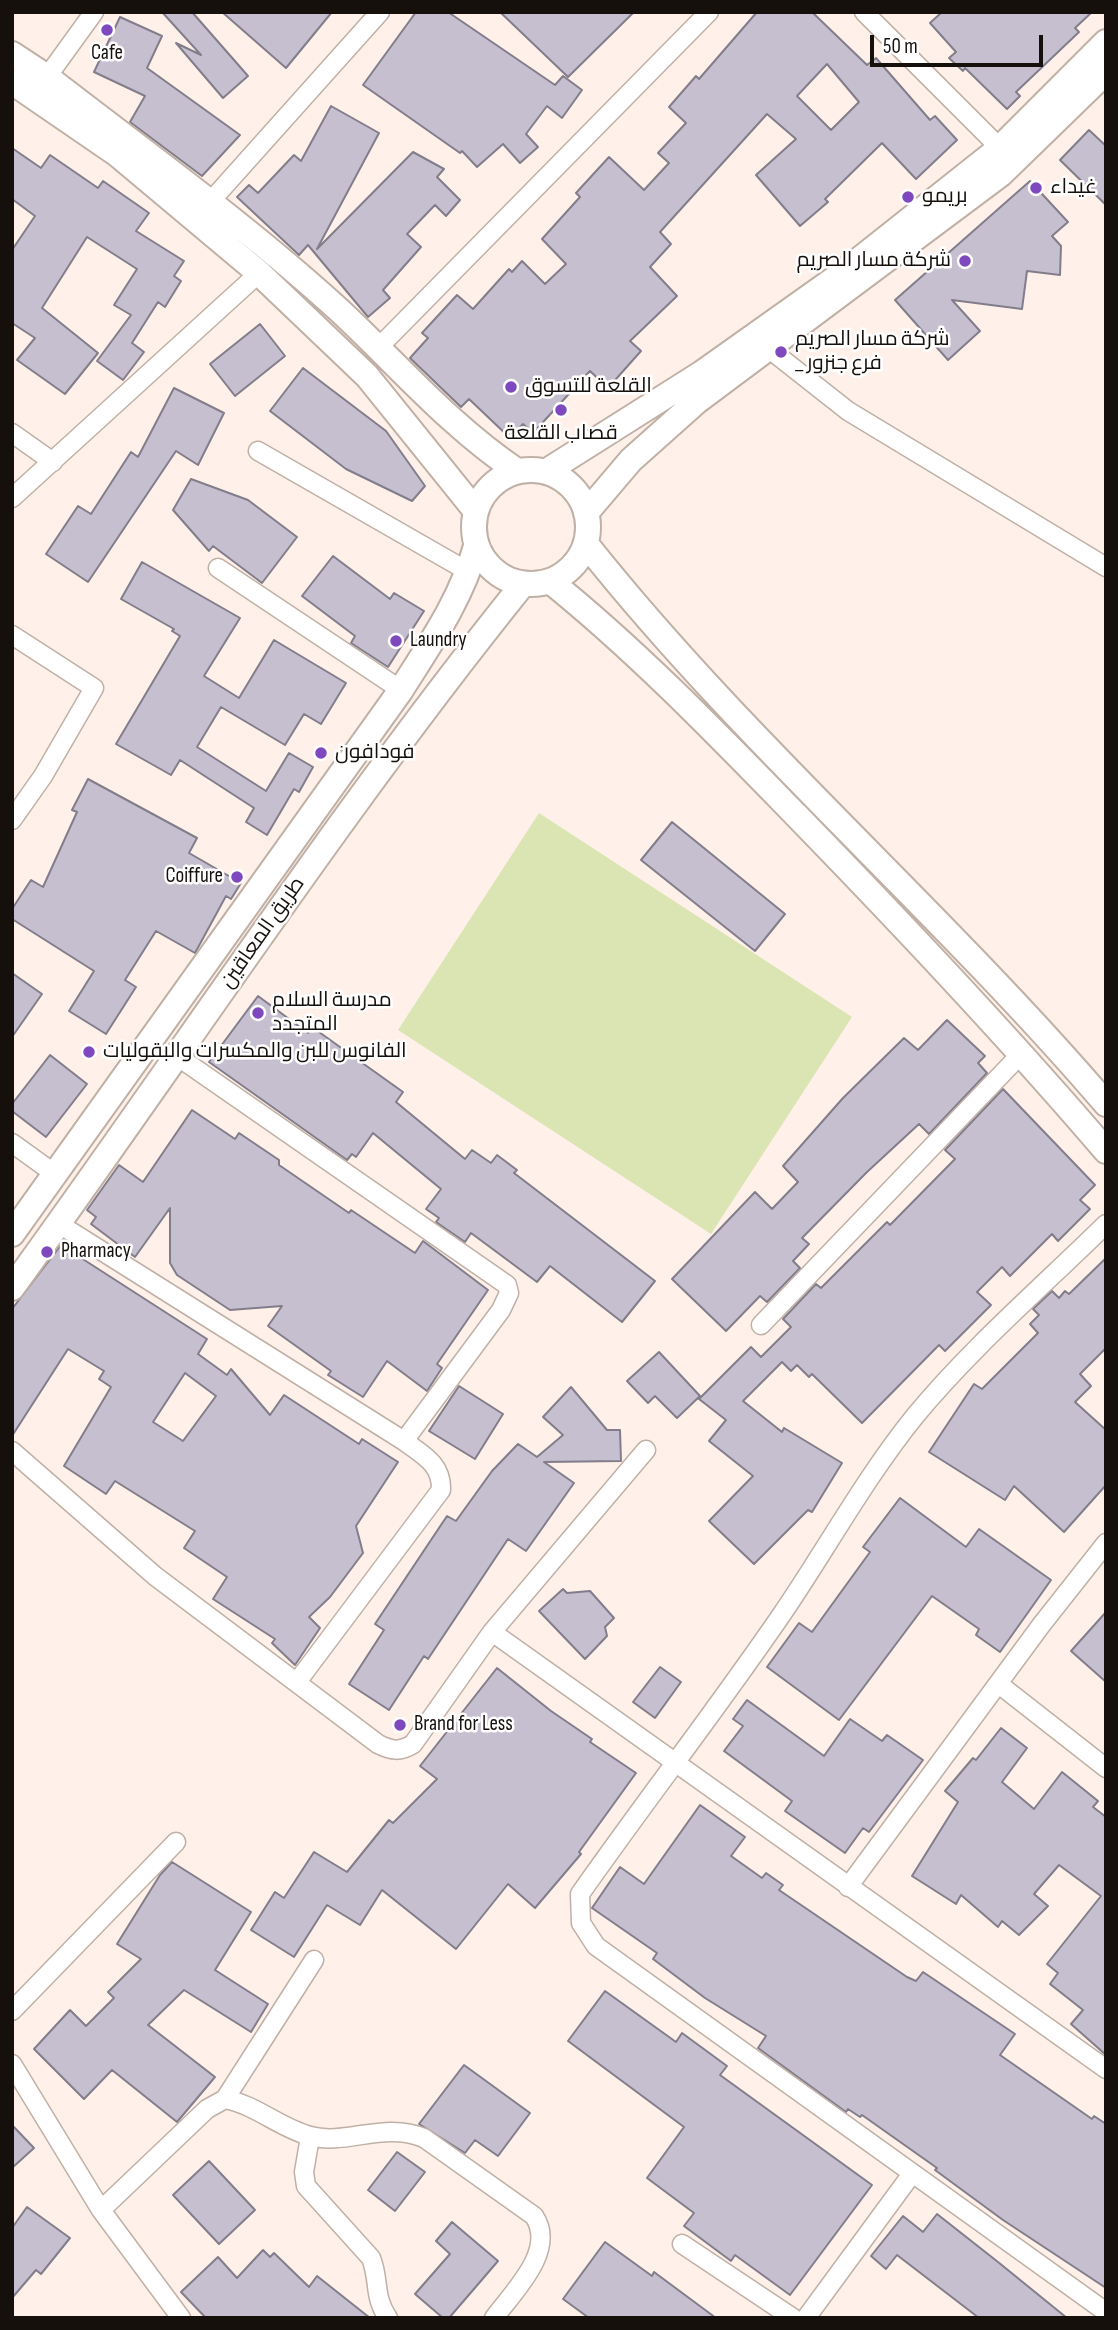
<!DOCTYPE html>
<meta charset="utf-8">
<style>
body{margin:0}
#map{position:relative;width:1118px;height:2330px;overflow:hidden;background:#fff1e9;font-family:"Sofia Sans Condensed",sans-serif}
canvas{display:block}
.frame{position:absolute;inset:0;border:14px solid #16100d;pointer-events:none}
.scale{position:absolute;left:870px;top:35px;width:173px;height:32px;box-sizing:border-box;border:4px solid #16100d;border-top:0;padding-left:9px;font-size:21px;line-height:24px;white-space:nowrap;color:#16100d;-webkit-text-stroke:5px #fff;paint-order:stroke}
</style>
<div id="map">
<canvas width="1118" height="2330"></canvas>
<div class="frame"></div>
<div class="scale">50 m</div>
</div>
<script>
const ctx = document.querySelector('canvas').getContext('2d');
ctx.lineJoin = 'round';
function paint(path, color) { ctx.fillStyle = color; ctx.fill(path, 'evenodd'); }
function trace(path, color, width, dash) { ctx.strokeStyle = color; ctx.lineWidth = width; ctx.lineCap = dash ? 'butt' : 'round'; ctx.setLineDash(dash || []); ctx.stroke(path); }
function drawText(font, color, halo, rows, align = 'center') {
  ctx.font = font + ' "Sofia Sans Condensed",Cairo,sans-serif'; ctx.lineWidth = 5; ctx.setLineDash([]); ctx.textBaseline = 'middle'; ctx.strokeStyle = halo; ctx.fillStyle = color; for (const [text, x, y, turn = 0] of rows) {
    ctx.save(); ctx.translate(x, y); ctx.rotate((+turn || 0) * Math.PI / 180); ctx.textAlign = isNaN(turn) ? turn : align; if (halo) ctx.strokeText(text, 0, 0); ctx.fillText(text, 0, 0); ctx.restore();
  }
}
paint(new Path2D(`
 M 539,813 L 852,1017 L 711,1234 L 398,1030 Z`), '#dbe5b4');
const building = new Path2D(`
 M 162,12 L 192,12 L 248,76 L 223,98 L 176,43 L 201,55 Z
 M 222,12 L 332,12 L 286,68 Z
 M 416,12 L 448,12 L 555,85 L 563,76 L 582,90 L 562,118 L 547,106 L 526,134 L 538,147 L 520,163 L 503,144 L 477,167 L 462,151 L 460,153 L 363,85 Z
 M 500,12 L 634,12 L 568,77 Z
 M 757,12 L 812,12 L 867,65 L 876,58 L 930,120 L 935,116 L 957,140 L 916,179 L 882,143 L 825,199 L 828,202 L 800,226 L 756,175 L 796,139 L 767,114 L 660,232 L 671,244 L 650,267 L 677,296 L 630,341 L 641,351 L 608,388 L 590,371 L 533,433 L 523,424 L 510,438 L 469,399 L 461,407 L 410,358 L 428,338 L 422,333 L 457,295 L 473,309 L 509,269 L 512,272 L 522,261 L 545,284 L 566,264 L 542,239 L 580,197 L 576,193 L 609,157 L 644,190 L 669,163 L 658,153 L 686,123 L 669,107 L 696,76 L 699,79 ZM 827,64 L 859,102 L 831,130 L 797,96 Z
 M 942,12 L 1092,12 L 1075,28 L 1079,32 L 1016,92 L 1020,96 L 1007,109 L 965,68 L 963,71 L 949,58 L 956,52 L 930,23 Z
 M 120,17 L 162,36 L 147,68 L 240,135 L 202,176 L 130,122 L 145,96 L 94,72 Z
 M 331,106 L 379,133 L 317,249 L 413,152 L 444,169 L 437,177 L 460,200 L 446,216 L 435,205 L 407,234 L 421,247 L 383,290 L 390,298 L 368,317 L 308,245 L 299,255 L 237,197 L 249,185 L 258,193 L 294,155 L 301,161 Z
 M 1089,130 L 1106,146 L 1106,205 L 1060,160 Z
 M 12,148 L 41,168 L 50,155 L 98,188 L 103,181 L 149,213 L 136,231 L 184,261 L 174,276 L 181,281 L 165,307 L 158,302 L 132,343 L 144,352 L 123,380 L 97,361 L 131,315 L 114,305 L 137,269 L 87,237 L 42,308 L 98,353 L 65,394 L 17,360 L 35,338 L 12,323 L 12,250 L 35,216 L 12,199 Z
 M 1030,181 L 1068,222 L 1052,236 L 1061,246 L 1060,275 L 1027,271 L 1022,309 L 952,300 L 980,331 L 948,360 L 895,300 Z
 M 260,324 L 285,356 L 235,396 L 210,364 Z
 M 303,368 L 386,431 L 425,486 L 412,501 L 346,469 L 270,411 Z
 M 174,388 L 224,413 L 198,465 L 176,451 L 88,582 L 46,554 L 78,506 L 91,514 L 131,452 L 138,457 Z
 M 191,479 L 248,500 L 297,537 L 262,583 L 213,546 L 209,551 L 173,510 Z
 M 333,556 L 390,599 L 394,593 L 424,611 L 388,667 L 351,643 L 355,636 L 302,596 Z
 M 142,562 L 240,618 L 204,676 L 239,698 L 274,640 L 346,683 L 321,724 L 304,714 L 285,745 L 221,707 L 197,747 L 266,791 L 289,753 L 313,767 L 299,792 L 294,789 L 267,835 L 246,822 L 254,808 L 180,760 L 171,775 L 116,744 L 180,636 L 172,631 L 174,629 L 121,599 Z
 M 88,779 L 197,838 L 189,853 L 241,883 L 231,899 L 226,896 L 195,953 L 156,931 L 125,980 L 136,987 L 106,1034 L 69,1011 L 94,971 L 12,919 L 12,909 L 31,880 L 43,887 L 77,812 L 72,810 Z
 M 672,822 L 785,914 L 755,951 L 641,860 Z
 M 12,973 L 42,994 L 12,1037 Z
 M 258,996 L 308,1033 L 312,1027 L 403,1092 L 396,1102 L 465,1159 L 472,1150 L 491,1163 L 497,1155 L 517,1170 L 514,1173 L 655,1281 L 622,1322 L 550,1266 L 537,1282 L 471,1233 L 465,1242 L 436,1222 L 439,1218 L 426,1209 L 441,1189 L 373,1133 L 356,1157 L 352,1154 L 347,1160 L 209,1062 Z
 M 947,1020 L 985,1056 L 978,1063 L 987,1073 L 929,1134 L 919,1124 L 867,1172 L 802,1238 L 809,1244 L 793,1261 L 800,1268 L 767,1302 L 760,1296 L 726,1331 L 672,1279 L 755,1192 L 772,1209 L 798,1182 L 783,1166 L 843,1098 L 904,1038 L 918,1050 Z
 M 50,1055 L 87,1084 L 46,1137 L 12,1111 L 12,1104 Z
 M 1003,1089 L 1095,1185 L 1080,1200 L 1090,1209 L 1058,1241 L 1052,1234 L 1010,1276 L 1002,1267 L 977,1292 L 991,1305 L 945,1351 L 939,1345 L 862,1423 L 812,1374 L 809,1377 L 797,1365 L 791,1371 L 782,1362 L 743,1401 L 782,1432 L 784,1428 L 842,1463 L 812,1512 L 808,1510 L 754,1564 L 709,1521 L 753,1476 L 709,1441 L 726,1420 L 699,1399 L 751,1347 L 761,1357 L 791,1327 L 783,1319 L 816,1284 L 821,1288 L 887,1222 L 890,1225 L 955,1159 L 945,1150 Z
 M 192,1110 L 235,1139 L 239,1133 L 279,1160 L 279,1165 L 349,1213 L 351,1210 L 415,1253 L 423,1241 L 488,1290 L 437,1364 L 442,1368 L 427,1391 L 387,1361 L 363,1397 L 328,1375 L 331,1371 L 268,1326 L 282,1306 L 230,1310 L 177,1275 L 170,1263 L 170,1208 L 135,1257 L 91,1224 L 96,1217 L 87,1210 L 119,1165 L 143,1182 Z
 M 61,1245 L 207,1339 L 198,1354 L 227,1375 L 231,1369 L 270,1415 L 284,1395 L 359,1444 L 362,1439 L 398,1462 L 356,1526 L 363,1553 L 330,1597 L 309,1617 L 320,1628 L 295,1665 L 272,1643 L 275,1639 L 213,1599 L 227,1577 L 184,1548 L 195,1531 L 115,1481 L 106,1494 L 64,1466 L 111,1387 L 99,1379 L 104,1371 L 68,1349 L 12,1436 L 12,1309 ZM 185,1373 L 216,1396 L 183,1441 L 153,1422 Z
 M 1106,1258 L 1106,1348 L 1080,1374 L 1091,1386 L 1075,1402 L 1106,1430 L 1106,1485 L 1064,1532 L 1014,1486 L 1005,1500 L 929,1452 L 974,1384 L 982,1389 L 1038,1333 L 1030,1324 L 1039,1315 L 1033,1309 L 1052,1291 L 1059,1298 L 1065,1291 L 1069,1294 Z
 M 659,1352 L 700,1396 L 677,1418 L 655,1396 L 648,1403 L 627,1381 Z
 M 459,1386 L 503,1414 L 475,1459 L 429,1431 Z
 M 571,1387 L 607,1430 L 620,1430 L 621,1461 L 544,1462 L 574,1483 L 526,1551 L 508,1539 L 428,1659 L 424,1656 L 389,1710 L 349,1684 L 384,1630 L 375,1624 L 447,1516 L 456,1521 L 492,1471 L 518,1444 L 537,1457 L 563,1435 L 543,1417 Z
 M 900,1498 L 966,1547 L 979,1529 L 1051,1580 L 1000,1652 L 976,1635 L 979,1629 L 932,1596 L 839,1720 L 767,1667 L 799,1623 L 812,1632 L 870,1552 L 863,1547 Z
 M 563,1589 L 567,1593 L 590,1591 L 614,1618 L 605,1627 L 607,1636 L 585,1659 L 539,1611 Z
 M 1106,1612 L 1106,1682 L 1071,1651 Z
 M 660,1667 L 681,1682 L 655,1718 L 633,1702 Z
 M 497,1668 L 551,1711 L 592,1739 L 590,1742 L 636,1773 L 579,1852 L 581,1854 L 535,1908 L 508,1884 L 456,1949 L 382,1890 L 360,1925 L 327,1905 L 294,1957 L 251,1930 L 275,1892 L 284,1898 L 314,1852 L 347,1872 L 389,1820 L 393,1823 L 437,1779 L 420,1766 Z
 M 747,1700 L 824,1756 L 850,1719 L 882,1741 L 887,1735 L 923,1760 L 869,1832 L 863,1828 L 845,1853 L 785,1811 L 792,1801 L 724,1751 L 743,1726 L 733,1719 Z
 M 1001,1728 L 1027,1748 L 1002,1782 L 1034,1809 L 1062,1772 L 1098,1801 L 1093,1807 L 1106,1817 L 1106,2055 L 1071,2024 L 1083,2010 L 1050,1984 L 1058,1973 L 1047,1964 L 1101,1896 L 1059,1865 L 1034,1894 L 1048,1906 L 1019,1935 L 1002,1921 L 998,1927 L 961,1895 L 956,1904 L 912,1876 L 958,1802 L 945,1791 L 973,1758 L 976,1760 Z
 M 700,1805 L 745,1837 L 731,1856 L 762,1878 L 766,1873 L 783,1885 L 779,1890 L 907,1977 L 916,1981 L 923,1972 L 1015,2034 L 1000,2055 L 1092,2119 L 1094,2116 L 1106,2124 L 1106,2288 L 1003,2220 L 935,2170 L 937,2168 L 862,2115 L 860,2117 L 848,2109 L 846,2112 L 758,2048 L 766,2036 L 705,1998 L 653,1959 L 657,1953 L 592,1908 L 620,1867 L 644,1884 Z
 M 172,1862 L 251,1912 L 215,1970 L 268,2004 L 251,2032 L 184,1990 L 148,2025 L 215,2077 L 177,2122 L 112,2070 L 84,2099 L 34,2049 L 70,2010 L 86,2026 L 114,1998 L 108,1992 L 141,1959 L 117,1944 L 160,1875 Z
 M 605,1991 L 676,2042 L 682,2033 L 727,2066 L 720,2075 L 872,2185 L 790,2295 L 735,2255 L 731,2261 L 684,2226 L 694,2213 L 647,2178 L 684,2127 L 568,2041 Z
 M 464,2065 L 530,2113 L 498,2156 L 475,2140 L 465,2153 L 419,2124 Z
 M 12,2125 L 34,2148 L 12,2168 Z
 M 397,2152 L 425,2172 L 395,2211 L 368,2190 Z
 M 209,2161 L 255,2210 L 219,2244 L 173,2195 Z
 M 27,2207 L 70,2238 L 41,2274 L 36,2270 L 12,2298 L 12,2228 Z
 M 937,2214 L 998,2262 L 1067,2318 L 979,2318 L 897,2255 L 886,2269 L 871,2256 L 903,2216 L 923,2232 Z
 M 452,2222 L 498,2261 L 449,2318 L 443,2318 L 415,2294 L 450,2254 L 436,2241 Z
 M 605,2242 L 652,2276 L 654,2272 L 716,2318 L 589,2318 L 563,2299 Z
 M 263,2250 L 270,2257 L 274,2253 L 309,2287 L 317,2276 L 370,2318 L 206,2318 L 181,2292 L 218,2257 L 237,2278 Z`);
paint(building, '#c6bfcf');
trace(building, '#827d8b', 2);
const street = new Path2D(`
 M 864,12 L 1000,148
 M 47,77 L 94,12
 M 210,202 L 380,12
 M 378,348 L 709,12
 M 768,348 L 848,411 L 1106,567
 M 12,433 L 53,462
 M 258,451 L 469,572
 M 12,498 L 259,273
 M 218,568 L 401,690
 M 12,635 L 94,688 L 43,776 L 12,820
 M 177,1056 L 507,1285 L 509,1293 L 501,1310 L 404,1441
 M 12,1143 L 55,1174
 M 59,1224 L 404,1441 C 423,1455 442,1464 441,1490 L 297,1682
 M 1106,1224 C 1042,1287 972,1347 915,1416 C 865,1478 827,1548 782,1614 C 717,1709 646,1800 580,1894 L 581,1923 L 596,1946 L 1106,2312
 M 761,1325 L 1021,1054
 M 12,1451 L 155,1576 L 378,1744 C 392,1751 400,1752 413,1744 L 492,1632 L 1106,2069
 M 492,1632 L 646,1450
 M 1000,1685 L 1106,1768
 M 848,1887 L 1042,1624 L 1106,1543
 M 12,2011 L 176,1842
 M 12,2064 L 101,2210 L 181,2318
 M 225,2099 L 314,1960
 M 310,2137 L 304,2172 L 306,2186 L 371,2258 C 380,2281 373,2296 388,2318
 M 101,2210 L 207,2109 L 225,2099 C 256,2105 280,2128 310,2136 C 346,2146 384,2121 424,2138 L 534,2216 C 557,2250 514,2291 494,2318
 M 682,2244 L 793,2318
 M 806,2318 L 911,2175`);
const secondary = new Path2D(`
 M 12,54 L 47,77 C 145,153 247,226 339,310 C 398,365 450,426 517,471
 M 12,82 L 117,154 L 259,273 L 367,376 L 475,510
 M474 527a57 57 0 1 1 114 0a57 57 0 1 1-114 0Z
 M 547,471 L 702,373 L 840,275 L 1000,148 L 1106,42
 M 586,513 L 631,460 L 696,402 L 1001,174 L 1106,72
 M 586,544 C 745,744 940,910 1106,1104
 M 550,581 C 638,652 717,734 796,815 C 902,924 1007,1035 1106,1151
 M 12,1234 L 401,690 C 430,644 462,598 476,546
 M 12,1288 C 182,1054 341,810 523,584`);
trace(street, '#c0b0a6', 21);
trace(secondary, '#c0b0a6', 28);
trace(street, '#fff', 18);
trace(secondary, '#fff', 24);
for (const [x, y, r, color] of [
 [107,30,7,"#7e48bf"],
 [1036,188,7,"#7e48bf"],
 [908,197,7,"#7e48bf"],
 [965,261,7,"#7e48bf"],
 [781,352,7,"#7e48bf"],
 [511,387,7,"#7e48bf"],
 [561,410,7,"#7e48bf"],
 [396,641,7,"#7e48bf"],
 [321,753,7,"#7e48bf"],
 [237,877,7,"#7e48bf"],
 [258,1013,7,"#7e48bf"],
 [89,1052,7,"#7e48bf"],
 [47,1252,7,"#7e48bf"],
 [400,1725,7,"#7e48bf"]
]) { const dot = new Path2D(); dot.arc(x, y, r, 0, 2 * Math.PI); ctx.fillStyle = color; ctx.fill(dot); trace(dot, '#fff', 2.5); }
drawText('21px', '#16100d', '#fff', [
 ["Cafe",107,54,"center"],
 ["غيداء",1050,188],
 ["بريمو",922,197],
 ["شركة مسار الصريم",951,261,"right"],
 ["شركة مسار الصريم",795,340],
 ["_ فرع جنزور",795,364],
 ["القلعة للتسوق",525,387],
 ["قصاب القلعة",561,434,"center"],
 ["Laundry",410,641],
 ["فودافون",335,753],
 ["Coiffure",223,877,"right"],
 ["مدرسة السلام",272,1001],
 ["المتجدد",272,1025],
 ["الفانوس للبن والمكسرات والبقوليات",103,1052],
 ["Pharmacy",61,1252],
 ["Brand for Less",414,1725]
], 'left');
drawText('21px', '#16100d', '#fff', [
 ["طريق المعاقين",263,933,-55]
]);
</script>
